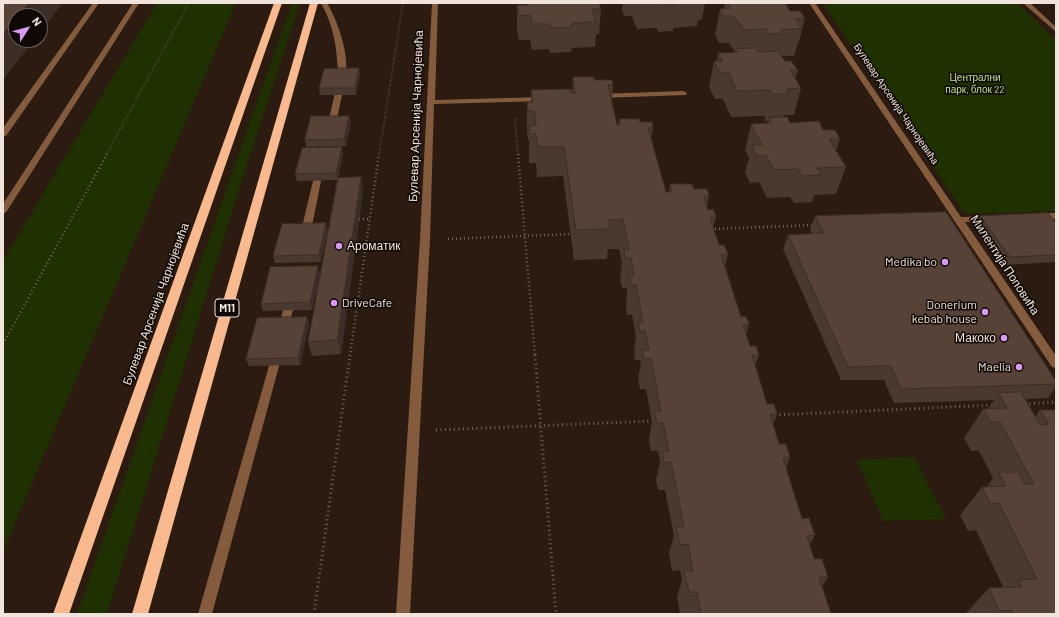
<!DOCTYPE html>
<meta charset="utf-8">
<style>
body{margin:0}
#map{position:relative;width:1059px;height:617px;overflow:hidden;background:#2c1b10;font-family:Barlow,sans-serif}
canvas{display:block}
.frame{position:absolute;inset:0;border:4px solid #f1e4dd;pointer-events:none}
.north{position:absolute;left:8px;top:8px;width:40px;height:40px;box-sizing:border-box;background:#0f0804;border:1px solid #69605b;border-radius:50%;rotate:54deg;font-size:11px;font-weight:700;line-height:16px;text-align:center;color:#f1e4dd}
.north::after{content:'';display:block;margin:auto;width:14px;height:18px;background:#db99f6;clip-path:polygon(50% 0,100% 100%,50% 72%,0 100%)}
</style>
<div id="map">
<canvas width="1059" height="617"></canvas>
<div class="frame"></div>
<div class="north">N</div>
</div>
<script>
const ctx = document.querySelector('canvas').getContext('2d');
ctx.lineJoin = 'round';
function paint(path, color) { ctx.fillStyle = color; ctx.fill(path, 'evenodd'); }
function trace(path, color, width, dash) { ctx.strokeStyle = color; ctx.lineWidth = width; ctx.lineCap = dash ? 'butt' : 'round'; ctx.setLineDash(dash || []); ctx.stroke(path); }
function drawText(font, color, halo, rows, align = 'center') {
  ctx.font = font + ' Barlow,sans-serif'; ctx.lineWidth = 3; ctx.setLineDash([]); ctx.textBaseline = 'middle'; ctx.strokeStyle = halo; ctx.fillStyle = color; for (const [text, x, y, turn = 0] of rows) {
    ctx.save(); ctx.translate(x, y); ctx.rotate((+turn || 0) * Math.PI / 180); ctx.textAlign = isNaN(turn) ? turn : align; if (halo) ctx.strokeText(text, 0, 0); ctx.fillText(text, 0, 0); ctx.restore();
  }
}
paint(new Path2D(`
 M 157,3 L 236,3 L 3,551 L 3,261 Z
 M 292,3 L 300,3 L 246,167 L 107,614 L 77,614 Z
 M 823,3 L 1017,3 L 1056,40 L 1056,211 L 965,214 Z
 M 914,457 L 946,519 L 883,521 L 857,460 Z`), '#1f3001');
trace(new Path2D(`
 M 515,119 L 518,155
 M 106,155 L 189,3
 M 379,155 L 403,3`), '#73635a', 2, [0.5, 2]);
trace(new Path2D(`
 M 518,154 L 535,356
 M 359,219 L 369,219
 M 711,229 L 814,225
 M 448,239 L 571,234
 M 3,344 L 107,154
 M 350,356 L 379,154`), '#73635a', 2.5, [1, 3]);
trace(new Path2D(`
 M 535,355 L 556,614
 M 1025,404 L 1056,402
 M 775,415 L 994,405
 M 436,430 L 652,421
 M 314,614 L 350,355`), '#73635a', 3, [1, 3.5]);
paint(new Path2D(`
 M 93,3 L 99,3 L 6,136 L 3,136 L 3,128 Z
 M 133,3 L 139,3 L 7,211 L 3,214 L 3,204 Z
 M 321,3 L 327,3 C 337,19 351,58 345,77 L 342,77 L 338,75 C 337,49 334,26 321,3 Z
 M 432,3 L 438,3 L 435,100 L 545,97 L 549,99 L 545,101 L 434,104 L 430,239 L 410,614 L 396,614 L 420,239 Z
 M 809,3 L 815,3 L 961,217 L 993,216 L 994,218 L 993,220 L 990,221 L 965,222 L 1056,356 L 1056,368 L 1052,367 Z
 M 1023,3 L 1030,3 L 1056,27 L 1056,32 Z
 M 683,91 L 687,93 L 686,95 L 599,98 L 595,96 L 599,94 Z
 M 335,93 L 338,93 L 342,95 L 336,123 L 332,125 L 328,123 Z
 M 317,178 L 321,181 L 311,231 L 306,234 L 301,231 L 313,181 Z
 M 1038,213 L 1056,213 L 1056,219 L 1035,218 L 1034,216 Z
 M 288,306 L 292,307 L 293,310 L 288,328 L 280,328 L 279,325 L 284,307 Z
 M 274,362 L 278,363 L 279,366 L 212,614 L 198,614 L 269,366 L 270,363 Z`), '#845b3d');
paint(new Path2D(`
 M 274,3 L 282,3 L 69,614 L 53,614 Z
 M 310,3 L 318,3 L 148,614 L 132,614 Z`), '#f7b98d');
paint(new Path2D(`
 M 527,3 L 599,3 L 601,9 L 599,34 L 596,34 L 595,47 L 572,48 L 571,52 L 550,53 L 549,49 L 532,50 L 530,40 L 519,40 L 517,30 L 517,5 L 527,5 Z
 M 623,3 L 705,3 L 702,19 L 698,20 L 697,26 L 673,28 L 673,31 L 658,32 L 657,28 L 637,29 L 632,16 L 624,16 L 622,10 Z
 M 725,3 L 785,3 L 790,11 L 805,18 L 798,45 L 797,45 L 794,56 L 781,56 L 785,61 L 798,70 L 795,79 L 801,88 L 794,115 L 784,115 L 783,117 L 790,123 L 823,130 L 840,139 L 836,151 L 846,167 L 836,194 L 814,195 L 812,202 L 794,203 L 790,197 L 767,198 L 759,182 L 750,183 L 745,172 L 749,158 L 745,151 L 751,124 L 768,123 L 768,121 L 766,121 L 764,116 L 731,117 L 723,99 L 715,99 L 709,87 L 714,61 L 717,61 L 718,53 L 734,53 L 735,52 L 729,43 L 719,43 L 715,35 L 720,9 L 724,9 Z
 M 359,68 L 360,75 L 356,95 L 320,95 L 319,88 Z
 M 573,77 L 594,80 L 613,85 L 612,102 L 617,125 L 618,125 L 619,119 L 640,122 L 653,127 L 651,140 L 666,192 L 669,192 L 670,184 L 694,189 L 709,196 L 707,206 L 708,210 L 716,217 L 713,228 L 719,245 L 728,254 L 725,266 L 741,317 L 749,324 L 746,335 L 750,346 L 759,355 L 755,366 L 767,404 L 777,414 L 773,425 L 779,444 L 790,457 L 786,468 L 802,519 L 815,535 L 810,545 L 814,559 L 828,577 L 822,587 L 831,614 L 680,614 L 677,597 L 682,580 L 680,570 L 672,571 L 669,553 L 674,536 L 665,490 L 658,490 L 656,480 L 660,462 L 658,451 L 651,451 L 649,440 L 652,422 L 646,389 L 640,389 L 638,379 L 641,362 L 640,360 L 635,360 L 634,352 L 636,336 L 632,315 L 627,315 L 626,306 L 627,291 L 627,288 L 622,288 L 620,280 L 622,263 L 619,249 L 608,249 L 607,259 L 574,260 L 563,176 L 537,177 L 536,163 L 529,163 L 529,140 L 528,140 L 527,131 L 527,102 L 531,102 L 531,90 L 572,93 Z
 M 351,123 L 346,146 L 306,147 L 305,140 Z
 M 343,154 L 338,178 L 361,177 L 363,191 L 341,354 L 312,356 L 308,342 L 337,180 L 297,181 L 295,174 Z
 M 815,216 L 1056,381 L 1056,387 L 1048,398 L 1025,399 L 1035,417 L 1040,410 L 1056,410 L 1056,614 L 966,614 L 966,613 L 989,588 L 1003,587 L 976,530 L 968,531 L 960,515 L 982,487 L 987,487 L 993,478 L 979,451 L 971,451 L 964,438 L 983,409 L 988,409 L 994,400 L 894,403 L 884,380 L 841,380 L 783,249 L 788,235 L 812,234 L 810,230 Z
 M 980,216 L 1056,223 L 1056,262 L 1006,265 L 976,223 Z
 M 326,223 L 321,262 L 275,263 L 273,256 Z
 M 318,266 L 320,274 L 312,310 L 263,311 L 261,304 Z
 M 307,317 L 309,324 L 300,365 L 249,366 L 246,359 Z`), '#4a392e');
paint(new Path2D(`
 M 29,3 L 62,3 L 62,4 L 40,33 L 40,16 L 18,16 Z
 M 16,19 L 16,40 L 34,40 L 3,80 L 3,34 Z
 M 359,68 L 360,75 L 356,95 L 355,88 Z
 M 349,116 L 351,123 L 346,146 L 344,139 Z
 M 342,147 L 343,154 L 338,180 L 336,173 Z
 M 361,177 L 363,191 L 341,354 L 337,340 Z
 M 326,223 L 328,230 L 321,262 L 319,255 Z
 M 318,266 L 320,274 L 312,310 L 310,302 Z
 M 307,317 L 309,324 L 300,365 L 298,358 Z`), '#3c2e26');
const building = new Path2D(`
 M 3,3 L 29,3 L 18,16 L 16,16 L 16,19 L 3,34 Z
 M 528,3 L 599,3 L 601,9 L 592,9 L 596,22 L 572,23 L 572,27 L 550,28 L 550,24 L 532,24 L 530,15 L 519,16 L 517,5 L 528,5 Z
 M 661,3 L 676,3 L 676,5 L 662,5 Z
 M 728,3 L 785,3 L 790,11 L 800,11 L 805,18 L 796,19 L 801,28 L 781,30 L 783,34 L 769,34 L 767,29 L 744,30 L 734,16 L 724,16 L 720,9 L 730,8 Z
 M 756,48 L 759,52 L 778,51 L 785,61 L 791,61 L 798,70 L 790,70 L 801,88 L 787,89 L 789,94 L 773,94 L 770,90 L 737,91 L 729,73 L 720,73 L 714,61 L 723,61 L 718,53 L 738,52 L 735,49 Z
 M 359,68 L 355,88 L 319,88 L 324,69 Z
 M 573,77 L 594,77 L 594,80 L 612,80 L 613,85 L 608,85 L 617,125 L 620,125 L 619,119 L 639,119 L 640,122 L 652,122 L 653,127 L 648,128 L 666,192 L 672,192 L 670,184 L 692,184 L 694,189 L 707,189 L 709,196 L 704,196 L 708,210 L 713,209 L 716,217 L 710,217 L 719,245 L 724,245 L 728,254 L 721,255 L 741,317 L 746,316 L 749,324 L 743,325 L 750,346 L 756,346 L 759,355 L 752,355 L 767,404 L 774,404 L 777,414 L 770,414 L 779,444 L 786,444 L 790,457 L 783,458 L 802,519 L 809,518 L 815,535 L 807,536 L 814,559 L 822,559 L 828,577 L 819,577 L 831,614 L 701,614 L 697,592 L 689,592 L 684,571 L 693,571 L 688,544 L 680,545 L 676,527 L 684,527 L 671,462 L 664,462 L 662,452 L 669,451 L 663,423 L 657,423 L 654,411 L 661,411 L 651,359 L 644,359 L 642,350 L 649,350 L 645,331 L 640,331 L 638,322 L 643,322 L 636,285 L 631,285 L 629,276 L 634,276 L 631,258 L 625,258 L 624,250 L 629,250 L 623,219 L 609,220 L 610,229 L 576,230 L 564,147 L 538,147 L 536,134 L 529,134 L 529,126 L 536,125 L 534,111 L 528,111 L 527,102 L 533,102 L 531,90 L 571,89 L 571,93 L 575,93 Z
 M 311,116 L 349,116 L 344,139 L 305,140 Z
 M 787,117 L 790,123 L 819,121 L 823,130 L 835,130 L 840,139 L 829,139 L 846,167 L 817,168 L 821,175 L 802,176 L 798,169 L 774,170 L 766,155 L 757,156 L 752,145 L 762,145 L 751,124 L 771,123 L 769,118 Z
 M 342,147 L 336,173 L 295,174 L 302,148 Z
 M 361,177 L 337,340 L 308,342 L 338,178 Z
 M 946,212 L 1056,381 L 1056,384 L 901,389 L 891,366 L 848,367 L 788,235 L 824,233 L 815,216 Z
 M 1048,213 L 1056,223 L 1056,255 L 1010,257 L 980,216 Z
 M 326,223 L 319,255 L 273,256 L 282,224 Z
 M 318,266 L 310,302 L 261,304 L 270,267 Z
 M 307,317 L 298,358 L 246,359 L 257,318 Z
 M 1021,392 L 1040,425 L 1049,424 L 1040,410 L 1056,410 L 1056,614 L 1013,614 L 1012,610 L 999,611 L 989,588 L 1022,587 L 1018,580 L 1037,579 L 999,503 L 990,504 L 982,487 L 1006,486 L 998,472 L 1018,472 L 1025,484 L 1034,484 L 1000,422 L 991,422 L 983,409 L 1007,408 L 999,393 Z`);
paint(building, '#564236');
trace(building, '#3c2e26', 1);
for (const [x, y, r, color] of [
 [339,246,4,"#db99f6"],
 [945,262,4,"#db99f6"],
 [334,303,4,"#db99f6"],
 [985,312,4,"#db99f6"],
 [1004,338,4,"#db99f6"],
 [1019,367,4,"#db99f6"]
]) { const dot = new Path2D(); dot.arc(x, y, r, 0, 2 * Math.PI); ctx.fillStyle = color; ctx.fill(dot); trace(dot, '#0f0804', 1.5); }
drawText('10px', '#bce48a', '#0f0804', [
 ["Централни",975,78],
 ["парк, блок 22",975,90]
]);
drawText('10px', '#f1e4dd', '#0f0804', [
 ["Булевар Арсенија Чарнојевића",896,104,56]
]);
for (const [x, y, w] of [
 [227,308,24]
]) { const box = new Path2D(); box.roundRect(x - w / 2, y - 9, w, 18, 3); ctx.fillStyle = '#0f0804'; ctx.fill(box); trace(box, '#f1e4dd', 1); }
drawText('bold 11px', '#f1e4dd', null, [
 ["M11",227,308]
]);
drawText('12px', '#f1e4dd', '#0f0804', [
 ["Булевар Арсенија Чарнојевића",416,116,-88],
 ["Милентија Поповића",1005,265,57],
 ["Булевар Арсенија Чарнојевића",156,304,-70]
]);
drawText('12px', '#f1e4dd', '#0f0804', [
 ["Ароматик",347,246,"left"],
 ["Medika bo",937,262],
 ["DriveCafe",342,303,"left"],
 ["Donerium",977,305],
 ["kebab house",977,319],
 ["Макоко",996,338],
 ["Maelia",1011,367]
], 'right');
</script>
